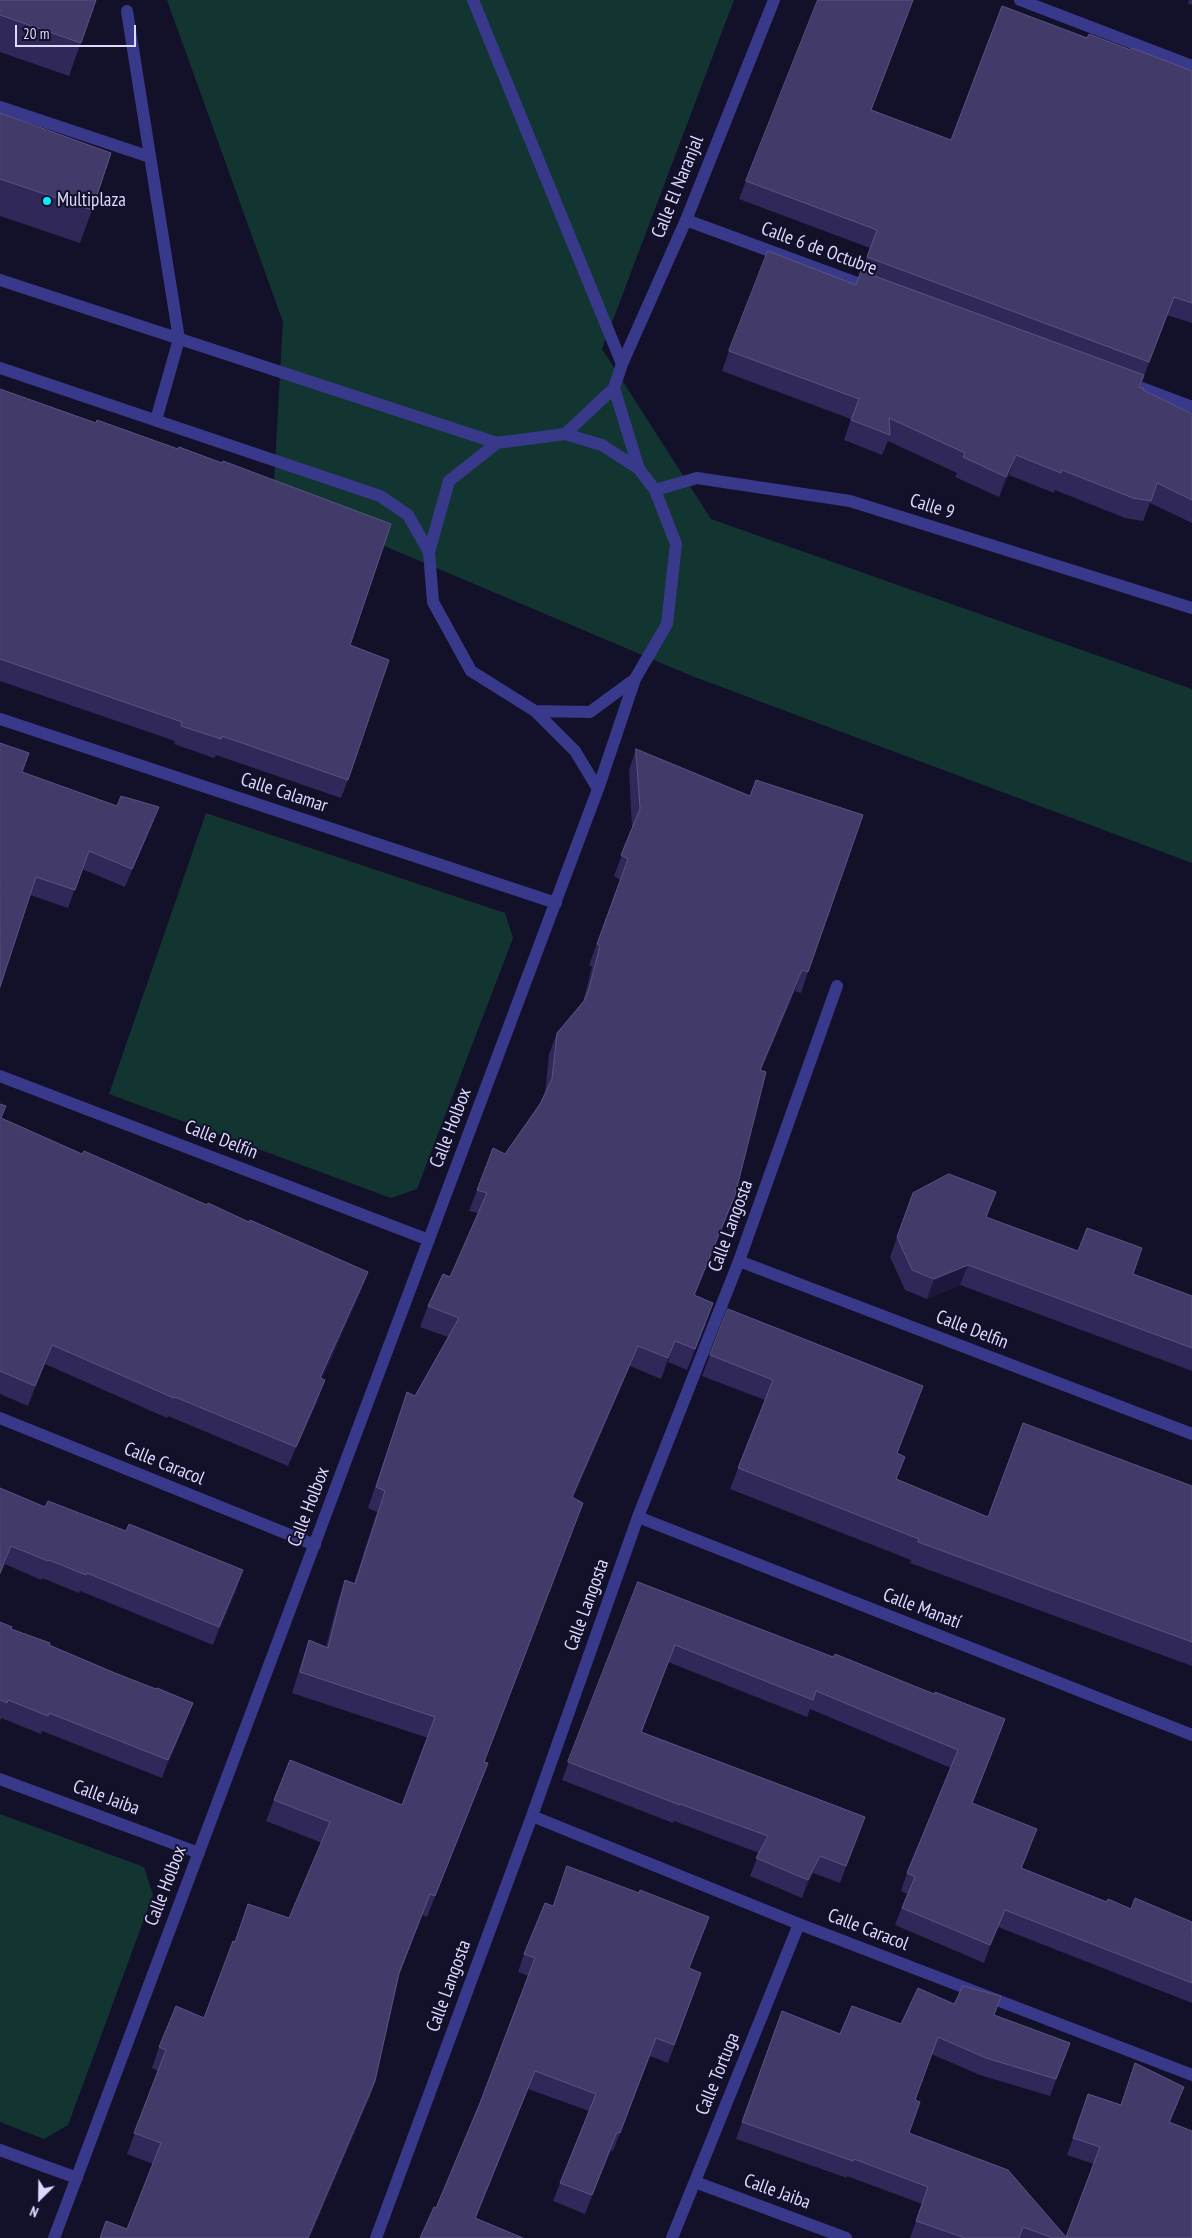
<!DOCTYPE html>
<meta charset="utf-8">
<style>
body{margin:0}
#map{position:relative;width:1192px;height:2238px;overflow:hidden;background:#13102a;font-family:"PT Sans Narrow",sans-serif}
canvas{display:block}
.north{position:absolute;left:15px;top:2173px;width:50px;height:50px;-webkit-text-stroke:4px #13102a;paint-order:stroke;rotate:203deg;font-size:14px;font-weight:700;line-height:20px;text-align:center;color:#dcd9ff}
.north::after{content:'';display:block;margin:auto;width:18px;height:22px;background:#dcd9ff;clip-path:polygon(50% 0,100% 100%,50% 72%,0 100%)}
.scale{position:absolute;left:15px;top:25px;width:121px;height:22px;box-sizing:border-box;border:2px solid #dcd9ff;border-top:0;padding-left:6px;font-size:15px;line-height:18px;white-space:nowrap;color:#dcd9ff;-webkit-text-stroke:4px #13102a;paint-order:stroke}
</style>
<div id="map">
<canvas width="1192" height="2238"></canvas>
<div class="north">N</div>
<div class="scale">20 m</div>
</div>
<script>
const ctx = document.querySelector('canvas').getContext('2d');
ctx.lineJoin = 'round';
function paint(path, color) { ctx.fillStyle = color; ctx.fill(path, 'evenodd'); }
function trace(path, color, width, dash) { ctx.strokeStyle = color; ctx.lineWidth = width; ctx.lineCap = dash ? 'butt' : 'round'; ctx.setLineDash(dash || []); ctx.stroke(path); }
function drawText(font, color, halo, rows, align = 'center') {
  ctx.font = font + ' "PT Sans Narrow",sans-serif'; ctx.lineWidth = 4; ctx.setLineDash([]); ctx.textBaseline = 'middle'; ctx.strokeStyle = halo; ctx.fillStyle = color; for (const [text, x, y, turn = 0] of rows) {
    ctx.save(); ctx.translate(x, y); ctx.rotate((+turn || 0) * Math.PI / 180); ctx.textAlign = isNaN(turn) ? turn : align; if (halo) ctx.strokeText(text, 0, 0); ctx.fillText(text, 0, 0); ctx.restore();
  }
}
paint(new Path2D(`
 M 167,0 L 734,0 L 602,349 L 711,519 L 1192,689 L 1192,863 L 692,676 L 273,499 L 283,322 Z
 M 206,813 L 505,913 L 513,938 L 417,1189 L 391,1198 L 109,1094 Z
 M 0,1814 L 144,1867 L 153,1895 L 68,2125 L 44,2139 L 0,2122 Z`), '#123532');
trace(new Path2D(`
 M 127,11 L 179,339 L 156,420
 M 0,107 L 150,157`), '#39398b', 12);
trace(new Path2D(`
 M 473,0 L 622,364
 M 1020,0 L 1192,66
 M 686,220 L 873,289
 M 0,280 L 497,443
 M 0,368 L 380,496 L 408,515 L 429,552
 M 1129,383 L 1192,407
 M 614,388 L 639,469 L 655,490 L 676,544 L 667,624 L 635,679 L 590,712 L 535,711 L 471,671 L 433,602 L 429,552 L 449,481 L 497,443 L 565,434 L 602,445 L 639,469
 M 565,434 L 614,388 L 622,364 L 686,220 L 774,0
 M 655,490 L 697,478 L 850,501 L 1192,608
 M 535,711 L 575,751 L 598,789
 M 0,719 L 556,903
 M 0,1076 L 429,1240
 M 739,1261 L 1192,1434
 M 0,1418 L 315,1545
 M 638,1517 L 1192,1735
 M 0,1779 L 199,1853
 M 532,1816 L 799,1924 L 1192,2075
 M 0,2150 L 77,2178
 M 695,2182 L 846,2238
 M 54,2238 L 598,789 L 635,679
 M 376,2238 L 532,1816 L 638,1517 L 739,1261 L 837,986
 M 672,2238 L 799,1924`), '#39398b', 12);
paint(new Path2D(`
 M 0,0 L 96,0 L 69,76 L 0,52 Z
 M 1189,0 L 1192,0 L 1192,5 L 1188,3 Z
 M 1087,38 L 1131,50 L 1192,71 L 1192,323 L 1167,315 L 1140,387 L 1143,390 L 1192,414 L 1192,523 L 1150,503 L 1143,521 L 1125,518 L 1055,490 L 1054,493 L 1009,475 L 999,497 L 955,477 L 957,473 L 888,441 L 882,455 L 844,440 L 851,419 L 722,371 L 729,351 L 856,285 L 870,248 L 739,199 L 746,181 L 872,110 L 951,140 Z
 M 0,113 L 92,210 L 80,243 L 0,216 Z
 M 0,389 L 350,645 L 348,780 L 341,798 L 216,755 L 214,758 L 174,744 L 175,741 L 0,681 Z
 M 636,749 L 808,972 L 801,993 L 795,991 L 761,1070 L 735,1195 L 728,1216 L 695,1295 L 706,1324 L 687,1370 L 668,1362 L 661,1379 L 630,1366 L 573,1498 L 484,1762 L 488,1763 L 480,1784 L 427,1917 L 422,1915 L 399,1976 L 375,2081 L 368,2102 L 127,2229 L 153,2164 L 127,2154 L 158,2071 L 152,2068 L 159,2047 L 204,2018 L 235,1942 L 248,1904 L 289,1918 L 322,1843 L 266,1821 L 274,1800 L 402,1805 L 428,1738 L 292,1693 L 302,1661 L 309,1640 L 326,1647 L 338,1601 L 345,1580 L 354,1583 L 377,1512 L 368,1508 L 407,1392 L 415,1396 L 448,1337 L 420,1327 L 428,1306 L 450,1277 L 478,1213 L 469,1211 L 477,1190 L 505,1154 L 540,1104 L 545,1093 L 549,1054 L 557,1033 L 583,1002 L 592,967 L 589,965 L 620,880 L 614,876 L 632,828 L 629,770 Z
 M 22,772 L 152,825 L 125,887 L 82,869 L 68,908 L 30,895 Z
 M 0,1104 L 1,1118 L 82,1154 L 249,1222 L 368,1272 L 361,1291 L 322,1379 L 318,1400 L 288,1466 L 168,1416 L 167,1418 L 45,1364 L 28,1406 L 0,1394 Z
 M 913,1193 L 986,1217 L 1192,1296 L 1192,1371 L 960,1285 L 927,1299 L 905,1290 L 890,1257 Z
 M 710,1355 L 916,1407 L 897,1453 L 897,1479 L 988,1517 L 1192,1486 L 1192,1666 L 910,1563 L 911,1560 L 730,1489 L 765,1400 L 702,1376 Z
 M 0,1488 L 237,1589 L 213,1645 L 80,1591 L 79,1593 L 42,1578 L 41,1580 L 5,1564 L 0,1575 Z
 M 638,1582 L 833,1657 L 1005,1719 L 972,1804 L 1031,1846 L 1022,1868 L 1107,1902 L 1131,1909 L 1192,1931 L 1192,2003 L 998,1927 L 984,1963 L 895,1925 L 907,1894 L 901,1891 L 907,1873 L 951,1768 L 810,1709 L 807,1717 L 668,1662 L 642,1732 L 865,1817 L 840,1883 L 813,1873 L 802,1898 L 750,1876 L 759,1853 L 674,1821 L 673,1823 L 562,1780 Z
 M 0,1622 L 11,1629 L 49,1645 L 186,1721 L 162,1778 L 42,1731 L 41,1734 L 1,1718 L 0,1721 Z
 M 639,1893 L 709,1917 L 689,1968 L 701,1973 L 668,2063 L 650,2056 L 613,2151 L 611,2150 L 585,2214 L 553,2201 L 589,2111 L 528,2089 L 476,2218 L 436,2208 L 480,2103 L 528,1976 L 518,1972 L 524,1954 L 553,1906 Z
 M 954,2004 L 994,2015 L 1070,2043 L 1050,2096 L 980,2075 L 931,2054 L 915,2100 L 909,2133 L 1066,2237 L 1094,2164 L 1067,2155 L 1088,2094 L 1120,2105 L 1184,2087 L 1170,2123 L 1192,2238 L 910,2238 L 922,2204 L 847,2176 L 847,2178 L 736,2139 L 782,2011 L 840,2034 L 901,2024 Z`), '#302859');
paint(new Path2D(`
 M 1016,455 L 1009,475 L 999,497 L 1006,477 Z
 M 159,807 L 152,825 L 125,887 L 132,869 Z
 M 802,970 L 795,991 L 752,1090 L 760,1070 Z
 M 735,1195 L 728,1216 L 686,1316 L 694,1295 Z
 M 968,1265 L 960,1285 L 927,1299 L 934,1279 Z
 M 368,1272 L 361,1291 L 313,1398 L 320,1378 Z
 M 713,1303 L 706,1324 L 687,1370 L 695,1349 Z
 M 675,1341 L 668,1362 L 661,1379 L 668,1358 Z
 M 52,1345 L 45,1364 L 28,1406 L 35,1386 Z
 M 638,1346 L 630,1366 L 564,1518 L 572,1497 Z
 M 325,1380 L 318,1400 L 288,1466 L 296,1447 Z
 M 923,1386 L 916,1407 L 889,1474 L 897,1453 Z
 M 11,1546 L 5,1564 L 0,1575 L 0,1573 Z
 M 243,1570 L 237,1589 L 213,1645 L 219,1627 Z
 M 193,1703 L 186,1721 L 162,1778 L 168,1760 Z
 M 488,1763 L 480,1784 L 427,1917 L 435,1896 Z
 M 820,1856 L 813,1873 L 802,1898 L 808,1880 Z
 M 1005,1910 L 998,1927 L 984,1963 L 990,1945 Z
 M 535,2071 L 528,2089 L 468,2236 L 475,2218 Z
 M 375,2081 L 368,2102 L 310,2238 L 308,2238 Z
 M 1184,2087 L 1177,2104 L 1163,2139 L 1169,2122 Z
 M 617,2132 L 611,2150 L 585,2214 L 592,2195 Z`), '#1d173e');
const building = new Path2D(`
 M 0,0 L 96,0 L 81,43 L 0,15 Z
 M 818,0 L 913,0 L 871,110 L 951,140 L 1002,6 L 1087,38 L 1089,34 L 1131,50 L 1132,48 L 1192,71 L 1192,303 L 1174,297 L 1149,362 L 867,257 L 877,230 L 746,181 Z
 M 0,113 L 111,153 L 92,210 L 0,179 Z
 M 768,251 L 856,285 L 861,271 L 1144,375 L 1139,387 L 1144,388 L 1143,390 L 1192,414 L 1192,500 L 1157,483 L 1151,501 L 1133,498 L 1062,470 L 1061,473 L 1016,455 L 1006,477 L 963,457 L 965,453 L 889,418 L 890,435 L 851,420 L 859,399 L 729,351 Z
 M 0,389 L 96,423 L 97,420 L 178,449 L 179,447 L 222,463 L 223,461 L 391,524 L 350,645 L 389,660 L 348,780 L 222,736 L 221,739 L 181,726 L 182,722 L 0,659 Z
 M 0,743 L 29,753 L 22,772 L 117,806 L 121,796 L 159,807 L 132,869 L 89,851 L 75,890 L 36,877 L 0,987 Z
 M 636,749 L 750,796 L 756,780 L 863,815 L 808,972 L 802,970 L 760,1070 L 766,1072 L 735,1195 L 694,1295 L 713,1303 L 695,1349 L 675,1341 L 668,1358 L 638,1346 L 572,1497 L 583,1503 L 484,1762 L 488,1763 L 435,1896 L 430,1894 L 399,1973 L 375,2081 L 308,2238 L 100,2238 L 106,2221 L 127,2229 L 161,2143 L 134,2133 L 166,2050 L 159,2047 L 176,2006 L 204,2018 L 233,1941 L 235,1942 L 248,1904 L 289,1918 L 330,1822 L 274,1800 L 290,1760 L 402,1805 L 435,1717 L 300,1672 L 309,1640 L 328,1648 L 345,1580 L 355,1584 L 385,1491 L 376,1487 L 407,1392 L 415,1396 L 459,1318 L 428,1306 L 443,1274 L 450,1277 L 487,1193 L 477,1190 L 493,1148 L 505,1154 L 540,1104 L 552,1079 L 557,1033 L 584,1001 L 589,989 L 600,946 L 597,944 L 628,859 L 621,855 L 640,809 Z
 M 0,1104 L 6,1106 L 1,1118 L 82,1154 L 84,1151 L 207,1205 L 208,1203 L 249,1222 L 250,1220 L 368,1272 L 320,1378 L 325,1380 L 296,1447 L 175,1397 L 174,1398 L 52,1345 L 35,1386 L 0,1371 Z
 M 949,1174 L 996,1192 L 986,1217 L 1078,1251 L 1087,1228 L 1142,1248 L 1133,1274 L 1192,1296 L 1192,1348 L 968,1265 L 934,1279 L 912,1270 L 897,1237 L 913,1193 Z
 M 728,1309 L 923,1386 L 897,1453 L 905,1457 L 896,1479 L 988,1517 L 1023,1423 L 1192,1486 L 1192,1642 L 918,1542 L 919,1539 L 738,1468 L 773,1380 L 710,1355 Z
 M 0,1488 L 45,1507 L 48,1501 L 126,1531 L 129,1524 L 243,1570 L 219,1627 L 87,1573 L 86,1575 L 49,1560 L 48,1561 L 11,1546 L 0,1573 Z
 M 638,1582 L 833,1657 L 835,1654 L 934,1694 L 935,1692 L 1005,1719 L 972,1803 L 1037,1829 L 1021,1868 L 1107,1902 L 1108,1899 L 1131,1909 L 1135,1898 L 1192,1922 L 1192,1928 L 1191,1931 L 1192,1931 L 1192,1983 L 1005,1910 L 990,1945 L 902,1908 L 915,1877 L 907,1873 L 958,1750 L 816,1691 L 813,1700 L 675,1645 L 641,1732 L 865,1817 L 846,1866 L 820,1856 L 808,1880 L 756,1858 L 768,1836 L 680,1804 L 680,1805 L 568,1762 Z
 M 0,1622 L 12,1627 L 11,1629 L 50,1643 L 49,1645 L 115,1673 L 156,1689 L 157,1688 L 193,1703 L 168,1760 L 49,1713 L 48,1716 L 8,1700 L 7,1703 L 0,1700 Z
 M 567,1866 L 639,1893 L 640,1890 L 709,1917 L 689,1968 L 701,1973 L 674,2045 L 656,2038 L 620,2133 L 617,2132 L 592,2195 L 560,2183 L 596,2094 L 535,2071 L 475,2218 L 523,2238 L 420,2238 L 434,2207 L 436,2208 L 480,2103 L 535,1958 L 524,1954 L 545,1903 L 553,1906 Z
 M 963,1986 L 1001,1996 L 994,2015 L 1070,2043 L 1056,2079 L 986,2058 L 938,2037 L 915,2100 L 920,2102 L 909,2133 L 1008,2170 L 1066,2237 L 1100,2147 L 1073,2138 L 1088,2094 L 1121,2105 L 1135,2063 L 1184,2087 L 1169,2122 L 1192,2131 L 1192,2238 L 1053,2238 L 1023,2227 L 1019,2238 L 965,2238 L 916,2221 L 928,2187 L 854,2159 L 853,2161 L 742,2122 L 782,2011 L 840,2034 L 852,2006 L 901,2024 L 918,1988 L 954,2004 Z`);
paint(building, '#423b6a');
trace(building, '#5a5482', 1);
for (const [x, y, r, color] of [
 [47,201,5,"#05efff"]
]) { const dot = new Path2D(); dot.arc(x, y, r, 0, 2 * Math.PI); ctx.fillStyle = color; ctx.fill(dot); trace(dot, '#13102a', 2); }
drawText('19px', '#dcd9ff', '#13102a', [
 ["Calle El Naranjal",678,187,-68],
 ["Calle 6 de Octubre",819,249,20],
 ["Calle 9",932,507,17],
 ["Calle Calamar",284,793,18],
 ["Calle Holbox",451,1128,-69],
 ["Calle Delfín",221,1140,21],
 ["Calle Langosta",731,1226,-70],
 ["Calle Delfin",972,1330,21],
 ["Calle Caracol",164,1464,22],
 ["Calle Holbox",309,1507,-69],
 ["Calle Langosta",587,1605,-70],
 ["Calle Manatí",922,1609,21],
 ["Calle Jaiba",106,1798,20],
 ["Calle Holbox",166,1886,-69],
 ["Calle Caracol",868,1930,21],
 ["Calle Langosta",449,1986,-70],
 ["Calle Tortuga",718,2074,-68],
 ["Calle Jaiba",777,2192,20]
]);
drawText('19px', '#dcd9ff', '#13102a', [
 ["Multiplaza",57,201]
], 'left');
</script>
